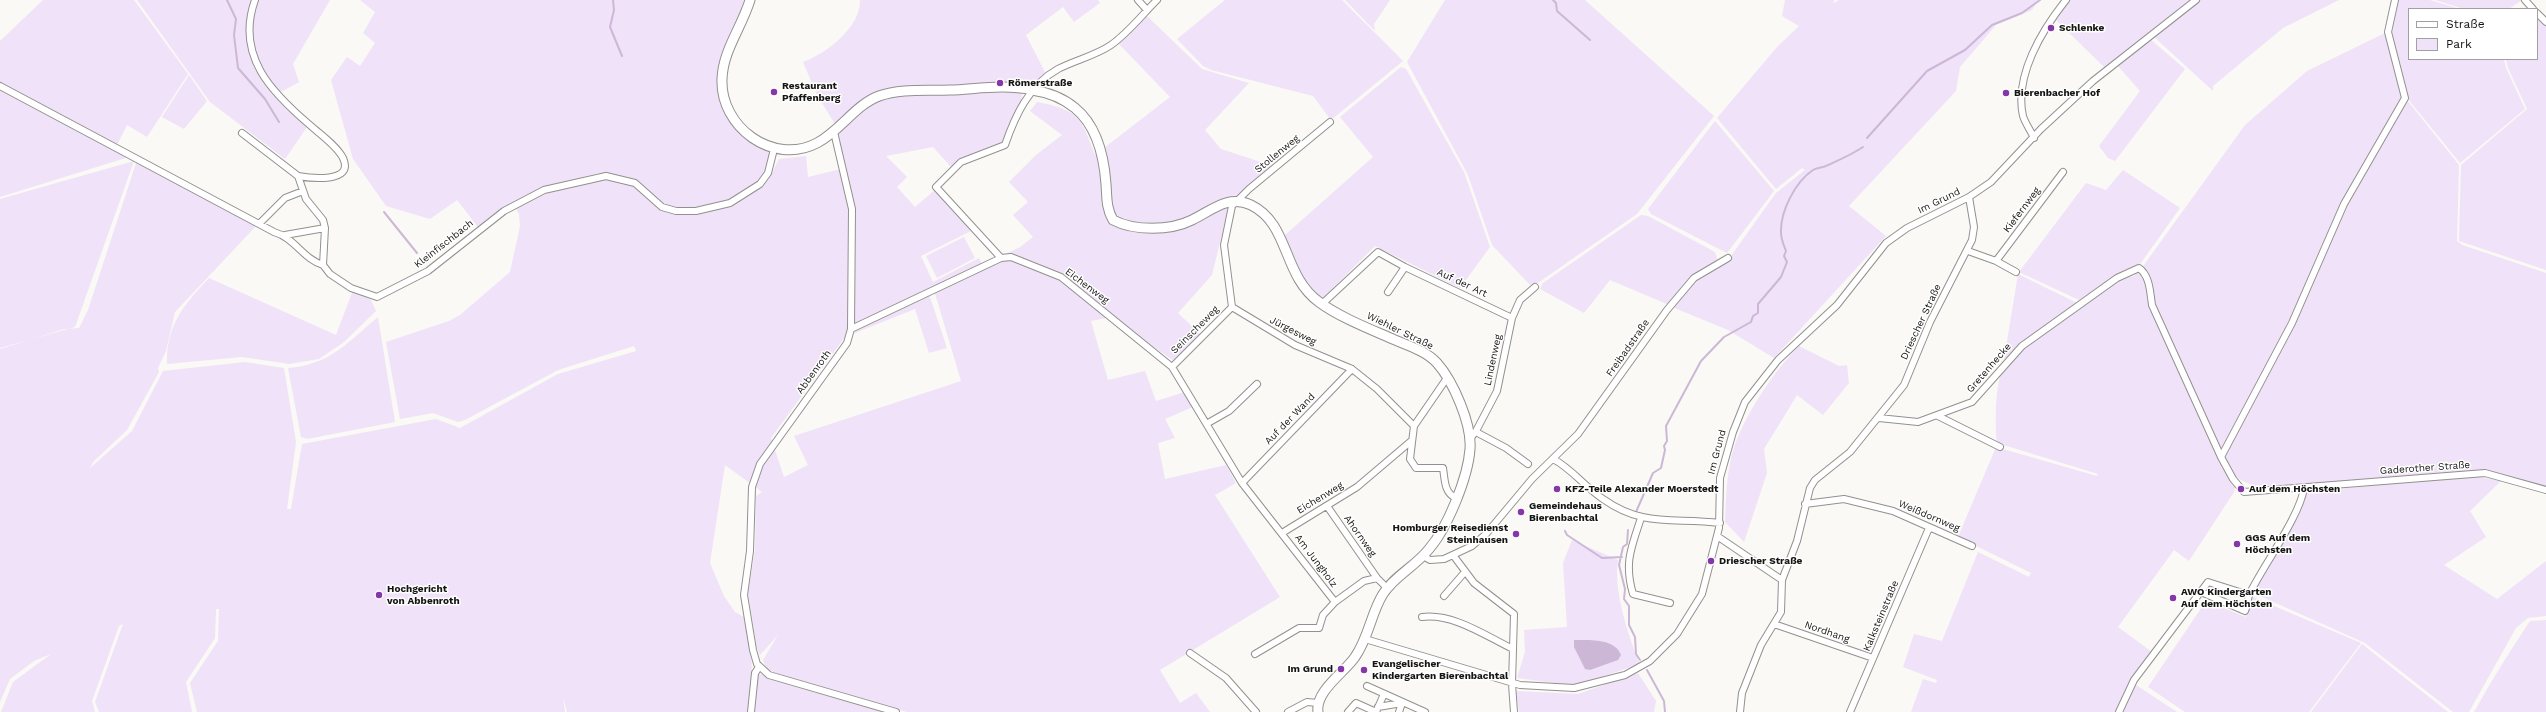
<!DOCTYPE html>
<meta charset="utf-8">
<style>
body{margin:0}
#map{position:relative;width:2546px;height:712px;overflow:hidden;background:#faf9f5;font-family:"Work Sans",sans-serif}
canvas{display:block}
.legend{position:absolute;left:2408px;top:8px;width:130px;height:52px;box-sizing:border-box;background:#fff;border:1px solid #a1a1a1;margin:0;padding:5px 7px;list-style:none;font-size:12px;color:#151513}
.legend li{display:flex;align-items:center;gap:8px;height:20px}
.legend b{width:20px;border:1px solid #a1a1a1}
</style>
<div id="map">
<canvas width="2546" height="712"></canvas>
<ul class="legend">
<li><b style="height:5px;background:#fff"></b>Straße</li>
<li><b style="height:11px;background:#f0e2f8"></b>Park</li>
</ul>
</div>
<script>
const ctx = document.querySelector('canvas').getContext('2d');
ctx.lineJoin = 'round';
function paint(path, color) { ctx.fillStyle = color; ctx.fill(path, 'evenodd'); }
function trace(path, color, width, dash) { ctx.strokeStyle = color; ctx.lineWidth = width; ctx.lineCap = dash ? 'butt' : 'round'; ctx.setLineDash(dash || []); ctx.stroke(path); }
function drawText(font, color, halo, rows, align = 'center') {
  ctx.font = font + ' "Work Sans",sans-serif'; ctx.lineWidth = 3; ctx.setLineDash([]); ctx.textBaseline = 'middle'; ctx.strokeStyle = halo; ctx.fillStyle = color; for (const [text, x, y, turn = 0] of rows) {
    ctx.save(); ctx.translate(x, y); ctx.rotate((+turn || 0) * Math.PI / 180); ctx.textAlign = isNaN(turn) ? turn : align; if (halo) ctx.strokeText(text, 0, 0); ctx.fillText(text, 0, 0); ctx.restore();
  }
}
paint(new Path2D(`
 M 43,0 L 134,0 L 188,74 L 147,137 L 127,125 L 117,145 L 0,83 L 0,41 Z
 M 137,0 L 253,0 C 240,31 257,68 274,95 C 282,107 296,117 307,127 L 285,159 L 210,102 Z
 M 257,0 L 330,0 L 293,64 L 299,82 L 279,93 C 272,84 264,75 258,65 C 250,50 250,14 257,0 Z
 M 360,0 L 744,0 C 742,8 740,16 737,24 C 732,35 724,46 721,57 C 709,102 732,133 770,153 L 766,171 L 758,184 L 729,202 L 698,210 L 677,210 L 662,206 L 636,180 L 598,173 L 542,188 L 501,209 L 478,227 L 457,200 L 430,219 L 386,206 L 353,159 L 331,80 L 347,57 L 360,66 L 375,43 L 363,33 L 375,12 Z
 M 860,0 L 1098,0 L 1100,3 L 1074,22 L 1063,7 L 1026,35 L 1046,74 L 1031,87 L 892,87 C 867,93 853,106 835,124 L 817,95 L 803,62 C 826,54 861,27 860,0 Z
 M 1225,0 L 1342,0 L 1403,61 L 1331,120 L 1313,96 L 1211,70 L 1203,66 L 1177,39 Z
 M 1345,0 L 1390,0 L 1374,24 L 1375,31 Z
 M 1445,0 L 1585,0 L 1714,116 L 1637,214 L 1532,287 L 1492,245 L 1468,175 L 1407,62 Z
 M 1785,0 L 1834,0 L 1834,3 L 1839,0 L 2038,0 L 2032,10 L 1996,25 L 1960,67 L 1956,91 L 1849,206 L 1886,236 L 1774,358 L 1728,330 L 1672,307 L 1697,279 L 1731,256 L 1776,193 L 1805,170 L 1802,168 L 1776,189 L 1717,118 L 1777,47 L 1799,26 L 1782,16 Z
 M 2069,0 L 2190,0 L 2107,67 L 2104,67 L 2055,19 Z
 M 2200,0 L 2339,0 L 2283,28 L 2213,86 L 2213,91 L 2153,36 Z
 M 2396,0 L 2430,0 L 2460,9 L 2409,9 L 2409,59 L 2504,59 L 2506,68 L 2525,109 L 2460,163 L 2408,99 L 2390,36 Z
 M 2435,0 L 2522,0 L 2509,9 L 2464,9 Z
 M 1146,15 L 1202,69 L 1249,83 L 1205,130 L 1221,149 L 1273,166 L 1236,198 L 1212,203 L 1191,218 L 1176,223 L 1157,225 L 1128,224 L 1117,218 L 1110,203 L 1109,178 L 1104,178 C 1104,191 1102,212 1112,223 C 1124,235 1179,230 1194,223 C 1206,218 1215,209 1229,205 L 1212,275 L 1178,313 L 1200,334 L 1174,361 L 1111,317 L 1091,321 L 1108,380 L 1145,371 L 1156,401 L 1188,391 L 1195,406 L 1165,419 L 1175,438 L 1158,443 L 1165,479 L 1226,465 L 1236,483 L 1215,495 L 1280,597 L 1160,670 L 1180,703 L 1196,693 L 1210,712 L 907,712 L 839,692 L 836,698 L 886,712 L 753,712 L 757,673 L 816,693 L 817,687 L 767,670 L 763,660 L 778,635 L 760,655 L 757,648 L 748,593 L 755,550 L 756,496 L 762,492 L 725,465 L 710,563 L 724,596 L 735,612 L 744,617 C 754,649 753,680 749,712 L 567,712 L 563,697 L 565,712 L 197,712 L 190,683 L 218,641 L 219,609 L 216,609 L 215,638 L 186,682 L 192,712 L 99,712 L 95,702 L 123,624 L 119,626 L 92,701 L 95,712 L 1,712 L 13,682 L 51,654 L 34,661 L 10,679 L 0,702 L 0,349 L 64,329 L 79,328 L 88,310 L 137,160 L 257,225 L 175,312 L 166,351 L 158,368 L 159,372 L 127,430 L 93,462 L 90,468 L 132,431 L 163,371 L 245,362 L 284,368 L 296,442 L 287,509 L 291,509 L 302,444 L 436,419 L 460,428 L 558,374 L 636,351 L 634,346 L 558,370 L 465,420 L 458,422 L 433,413 L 400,419 L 386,342 L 449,321 L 460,315 L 510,272 L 520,226 L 519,214 L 515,207 L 518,205 C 538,196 584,178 605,178 C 639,178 639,198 661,209 C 689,223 741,203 764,185 C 770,179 775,166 779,159 L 806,156 L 808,177 L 845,168 L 837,133 C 861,111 870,101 902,94 L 1022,92 L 1021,105 L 1004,145 L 961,161 L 952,168 L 933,147 L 886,156 L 907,177 L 897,187 L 915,207 L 936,189 L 973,230 L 921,256 L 933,282 L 979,258 L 982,264 L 928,291 L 947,348 L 929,353 L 915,309 L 845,337 L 771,438 L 784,477 L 808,465 L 794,436 L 961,381 L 934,290 L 1020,247 L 1033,237 L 1013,215 L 1028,202 L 1009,182 L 1036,155 L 1062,135 L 1030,111 L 1037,102 C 1079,110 1081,118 1095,155 L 1170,97 L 1118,43 Z
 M 2537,16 L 2546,25 L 2546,270 L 2459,241 L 2461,165 L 2527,109 L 2508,68 L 2506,59 L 2537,59 Z
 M 2385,33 L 2402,97 L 2314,262 L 2407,100 L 2459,165 L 2457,241 L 2462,245 L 2546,273 L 2546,487 L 2501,475 L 2257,488 L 2237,478 L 2234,492 L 2189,561 L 2174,550 L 2118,627 L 2152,652 L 2130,681 L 2177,712 L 1911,712 L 1923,679 L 1936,683 L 1937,680 L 1903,667 L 1914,634 L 1942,641 L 1978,552 L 2029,577 L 2031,573 L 1958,537 L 1996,447 L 2097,476 L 2098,474 L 1997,443 C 1995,427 1995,386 2002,371 C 2014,347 2094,296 2119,279 L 2134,276 L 2141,269 L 2245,125 L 2307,71 Z
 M 2150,39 L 2185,69 L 2115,161 L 2108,158 L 2099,146 L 2140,91 L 2118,66 Z
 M 1401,67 L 1406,69 L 1464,172 L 1490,247 L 1460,288 L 1375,246 L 1322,299 L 1299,273 L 1285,235 L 1373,157 L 1340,117 Z
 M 189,75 L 207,101 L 184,129 L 162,117 Z
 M 0,88 L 129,157 L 0,197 Z
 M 1715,121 L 1774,191 L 1727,253 L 1651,214 L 1648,209 Z
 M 134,161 L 75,327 L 0,348 L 0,199 Z
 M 2123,170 L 2180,208 L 2138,267 L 2128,269 L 2079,300 L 2019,272 L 2086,183 L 2106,190 Z
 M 1641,215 L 1648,216 L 1715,252 L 1718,261 L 1669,305 L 1610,280 L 1584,313 L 1540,289 L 1543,283 Z
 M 964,237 L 975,258 L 937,278 L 926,256 Z
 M 2018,274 L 2077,303 L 2019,344 L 2004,360 Z
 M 209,278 L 336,335 L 353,290 L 371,300 L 376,311 L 344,342 L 319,359 L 289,364 L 242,357 L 167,364 C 166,325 184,305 209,278 Z
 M 378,317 L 395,422 L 307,439 L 301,437 L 288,368 C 330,365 348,342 378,317 Z
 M 1799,346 L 1839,366 L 1847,365 L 1849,383 L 1823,415 L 1797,395 L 1764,449 L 1767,473 L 1744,542 L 1725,522 C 1726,503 1726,483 1730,464 C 1736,426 1773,372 1799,346 Z
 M 2474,476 L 2501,481 L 2470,511 L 2486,537 L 2444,565 L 2497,599 L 2546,561 L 2546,616 L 2528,618 L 2516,628 L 2469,712 L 2453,712 L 2365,643 L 2260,596 L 2256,588 L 2307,492 Z
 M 1572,540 L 1618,560 C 1613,589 1628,636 1640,664 L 1575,686 L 1517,678 L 1525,652 L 1524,630 L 1567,627 L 1563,563 Z
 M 2253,597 L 2361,643 L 2309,712 L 2185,712 L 2148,687 L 2206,601 L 2246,617 Z
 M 2546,620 L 2546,712 L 2474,712 C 2491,681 2510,651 2530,621 Z
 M 2362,644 L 2448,712 L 2311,712 Z
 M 1638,673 L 1656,701 L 1654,712 L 1519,712 L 1516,691 L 1578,694 Z`), '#f0e2f8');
paint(new Path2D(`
 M 1574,640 C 1589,640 1615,638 1621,655 L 1618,660 L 1590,670 L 1585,669 L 1574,647 Z`), '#ccb8d6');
trace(new Path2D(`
 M 227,0 L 236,19 L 234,35 L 238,68 L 265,99 L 279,122
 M 613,0 L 614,10 L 610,27 L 622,56
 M 1553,0 L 1556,3 L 1557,11 L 1590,40
 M 1867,138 L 1927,71 L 1965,50 L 1992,25 L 2022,13 L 2040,0
 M 384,212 L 417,253
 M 1636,512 L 1653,473 L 1661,468 L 1665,450 L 1664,446 L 1667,441 L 1666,426 L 1701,361 L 1724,337 L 1751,322 L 1753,316 L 1758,313 L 1758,304 L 1781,277 L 1787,262 L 1784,256 L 1786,251 C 1784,246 1781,239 1781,233 C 1780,212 1795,182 1813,170 C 1818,167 1824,168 1828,165 C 1839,160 1851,155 1863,147
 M 1628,530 L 1627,544 L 1623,547 L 1619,565 L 1625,589 L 1624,599 L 1629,606 L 1629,625 L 1635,637 L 1636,654 L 1640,660
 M 1565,531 L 1567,535 L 1602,558 L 1622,557
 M 1647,670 L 1664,701 L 1665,712`), '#ccb8d6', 2);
const minor = new Path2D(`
 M 255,0 C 235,56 272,93 311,126 C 321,135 337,146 343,158 C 355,184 309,178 298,176 L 306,199 L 323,220 L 325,228 L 323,265 L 330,274 L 351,288 L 377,297 L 428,271 L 504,211 L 544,190 L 606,176 L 635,183 L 662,207 L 676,211 L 696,211 L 730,203 L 760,184 L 768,173 L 774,149
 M 1138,0 L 1147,10
 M 2525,0 L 2533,9
 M 2537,13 L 2546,22
 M 0,86 L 274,232 C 295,238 303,259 323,265
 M 1330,122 L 1249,189 L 1232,206 L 1224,245 L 1232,307 L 1295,345 L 1352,369 L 1377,389 L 1414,426
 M 834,132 L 852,209 L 851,329 L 847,343 L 760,464 L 752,487 L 750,551 L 744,595 L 753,650 L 757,664 L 769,675 L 896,712
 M 242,133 L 298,176
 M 2034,138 C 2031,131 2025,123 2023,116 C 2014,76 2042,30 2066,0
 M 260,223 L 285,198 L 303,191
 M 285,235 L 325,228
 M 1968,251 L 1996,261 L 2016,272
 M 1001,258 L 936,187 L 961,162 L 1005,145 C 1015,116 1029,85 1058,69 C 1075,60 1095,56 1111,45 C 1128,33 1142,15 1157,0
 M 1996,261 L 2063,172
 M 1388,292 L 1405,267 L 1512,318
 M 1322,304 L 1378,252 L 1405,267
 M 851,329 L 1001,258 L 1011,257 L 1061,277 L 1172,367 L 1242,483 L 1335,602 L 1364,581 L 1377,578 L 1387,588
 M 1172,367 L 1232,307
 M 1447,378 L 1414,426 L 1410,459 L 1416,468 L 1443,468 C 1445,480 1444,493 1456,498
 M 1938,416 L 2000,447
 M 1879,418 L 1918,422 L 1972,402 L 2022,346 L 2117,278 L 2139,268 C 2150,276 2150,292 2152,305 L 2221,457 L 2233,479 L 2244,492 L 2485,473 L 2546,490
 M 1208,423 L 1229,411 L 1257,384
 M 1476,432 L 1506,448 L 1528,464
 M 1470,439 L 1476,431 L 1497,391 L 1512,318 L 1520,300 L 1535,287
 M 2221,457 L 2292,323 L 2344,204 L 2405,98 L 2388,32 L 2395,0
 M 1553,459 C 1571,468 1585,487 1603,499 C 1644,528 1674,517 1720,523
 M 1242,483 L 1352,369
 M 1805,504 L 1844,499 L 1893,511 L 1972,546
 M 1327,506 L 1377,578
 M 1641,518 C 1631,548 1624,563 1633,594 L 1670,603
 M 1282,533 L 1357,487 L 1410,442
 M 1717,536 L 1782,580
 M 1453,555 L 1474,583 L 1514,614 L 1512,684 L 1514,712
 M 1423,556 L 1430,560 L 1444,559 L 1472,546 L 1486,534 L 1532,479 L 1578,434 L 1667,310 L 1694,278 L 1728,258
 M 2201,592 L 2245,611 C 2248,605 2247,599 2250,593 C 2263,566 2300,516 2304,488
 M 1444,596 L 1464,573
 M 1422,617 C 1453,613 1486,636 1513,649
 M 1774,624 L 1873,658
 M 1365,639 L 1520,685 L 1574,688 L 1625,675 L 1650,661 L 1677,634 L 1702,594 L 1719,528 L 1720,478 L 1733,432 L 1745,402 L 1778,360 L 1837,305 L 1886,243 L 1907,228 L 1969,197 L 1991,182 L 2041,129 L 2093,81 L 2196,0
 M 1190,653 L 1226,678 L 1256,712
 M 1255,654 L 1299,628 L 1319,628 L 1323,615 L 1335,602
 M 1367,686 L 1425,712
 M 1378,707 L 1402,703 L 1399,712
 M 751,712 L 755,673 L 759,667
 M 1288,712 L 1307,702 L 1318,703
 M 1348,712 L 1356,703 L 1376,712 L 1384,694
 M 1740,712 L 1742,693 L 1761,645 L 1781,612 L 1782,580 L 1797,541 L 1810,488 L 1815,480 L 1850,452 L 1904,385 L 1930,322 L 1972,240 L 1974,227 L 1969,197
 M 1850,712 L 1929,528
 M 2119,712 L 2134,680 L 2208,582 L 2249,595`);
const secondary = new Path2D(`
 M 750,0 C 742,27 723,50 722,79 C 720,127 773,166 817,143 C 840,131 855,105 879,96 C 901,88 927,91 950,90 C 977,89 1005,84 1032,90 C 1046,92 1063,98 1075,108 C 1097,126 1104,156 1106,184 C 1107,197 1106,208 1113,220 C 1134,231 1170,231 1192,220 C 1211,211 1228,194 1251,205 C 1290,224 1282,275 1319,302 C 1341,318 1370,329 1395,340 C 1409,346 1426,351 1437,363 C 1453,381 1472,424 1470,449 C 1468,477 1448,527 1429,549 C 1416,566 1394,576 1383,594 C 1371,613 1369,637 1355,657 C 1345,672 1315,691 1318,712`);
trace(minor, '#92918d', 8);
trace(secondary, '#92918d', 11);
trace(minor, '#fff', 6);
trace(secondary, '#fff', 9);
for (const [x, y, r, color] of [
 [2051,28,4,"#8537a7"],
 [1000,83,4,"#8537a7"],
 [774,92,4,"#8537a7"],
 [2006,93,4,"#8537a7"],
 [1557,489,4,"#8537a7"],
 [2241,489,4,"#8537a7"],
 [1521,512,4,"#8537a7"],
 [1516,534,4,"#8537a7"],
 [2237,544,4,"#8537a7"],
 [1711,561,4,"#8537a7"],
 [379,595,4,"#8537a7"],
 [2173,598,4,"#8537a7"],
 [1341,669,4,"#8537a7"],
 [1364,670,4,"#8537a7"]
]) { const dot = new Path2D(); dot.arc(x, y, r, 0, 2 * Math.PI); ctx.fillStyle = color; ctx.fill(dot); trace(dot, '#fff', 1.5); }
drawText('bold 10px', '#151513', '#fff', [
 ["Schlenke",2059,28],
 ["Römerstraße",1008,83],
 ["Restaurant",782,86],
 ["Pfaffenberg",782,98],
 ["Bierenbacher Hof",2014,93],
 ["KFZ-Teile Alexander Moerstedt",1565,489],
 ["Auf dem Höchsten",2249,489],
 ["Gemeindehaus",1529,506],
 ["Bierenbachtal",1529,518],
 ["Homburger Reisedienst",1508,528,"right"],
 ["Steinhausen",1508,540,"right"],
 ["GGS Auf dem",2245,538],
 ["Höchsten",2245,550],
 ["Driescher Straße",1719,561],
 ["Hochgericht",387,589],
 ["von Abbenroth",387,601],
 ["AWO Kindergarten",2181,592],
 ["Auf dem Höchsten",2181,604],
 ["Evangelischer",1372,664],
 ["Kindergarten Bierenbachtal",1372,676],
 ["Im Grund",1333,669,"right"]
], 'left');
drawText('10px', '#151513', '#fff', [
 ["Stollenweg",1277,154,-39],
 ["Im Grund",1939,201,-26],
 ["Kiefernweg",2022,210,-53],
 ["Kleinfischbach",444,244,-38],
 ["Auf der Art",1462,283,25],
 ["Eichenweg",1087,286,37],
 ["Driescher Straße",1921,322,-65],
 ["Seinscheweg",1195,330,-45],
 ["Jürgesweg",1293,331,27],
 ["Wiehler Straße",1400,331,26],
 ["Freibadstraße",1628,348,-55],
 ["Lindenweg",1493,360,-78],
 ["Gretenhecke",1989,368,-49],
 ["Abbenroth",814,372,-54],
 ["Auf der Wand",1290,419,-46],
 ["Im Grund",1717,452,-75],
 ["Gaderother Straße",2425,468,-4],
 ["Eichenweg",1320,498,-31],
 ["Weißdornweg",1929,516,23],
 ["Ahornweg",1360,536,55],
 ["Am Jungholz",1316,561,53],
 ["Kalksteinstraße",1881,616,-67],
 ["Nordhang",1827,632,19]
]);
</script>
